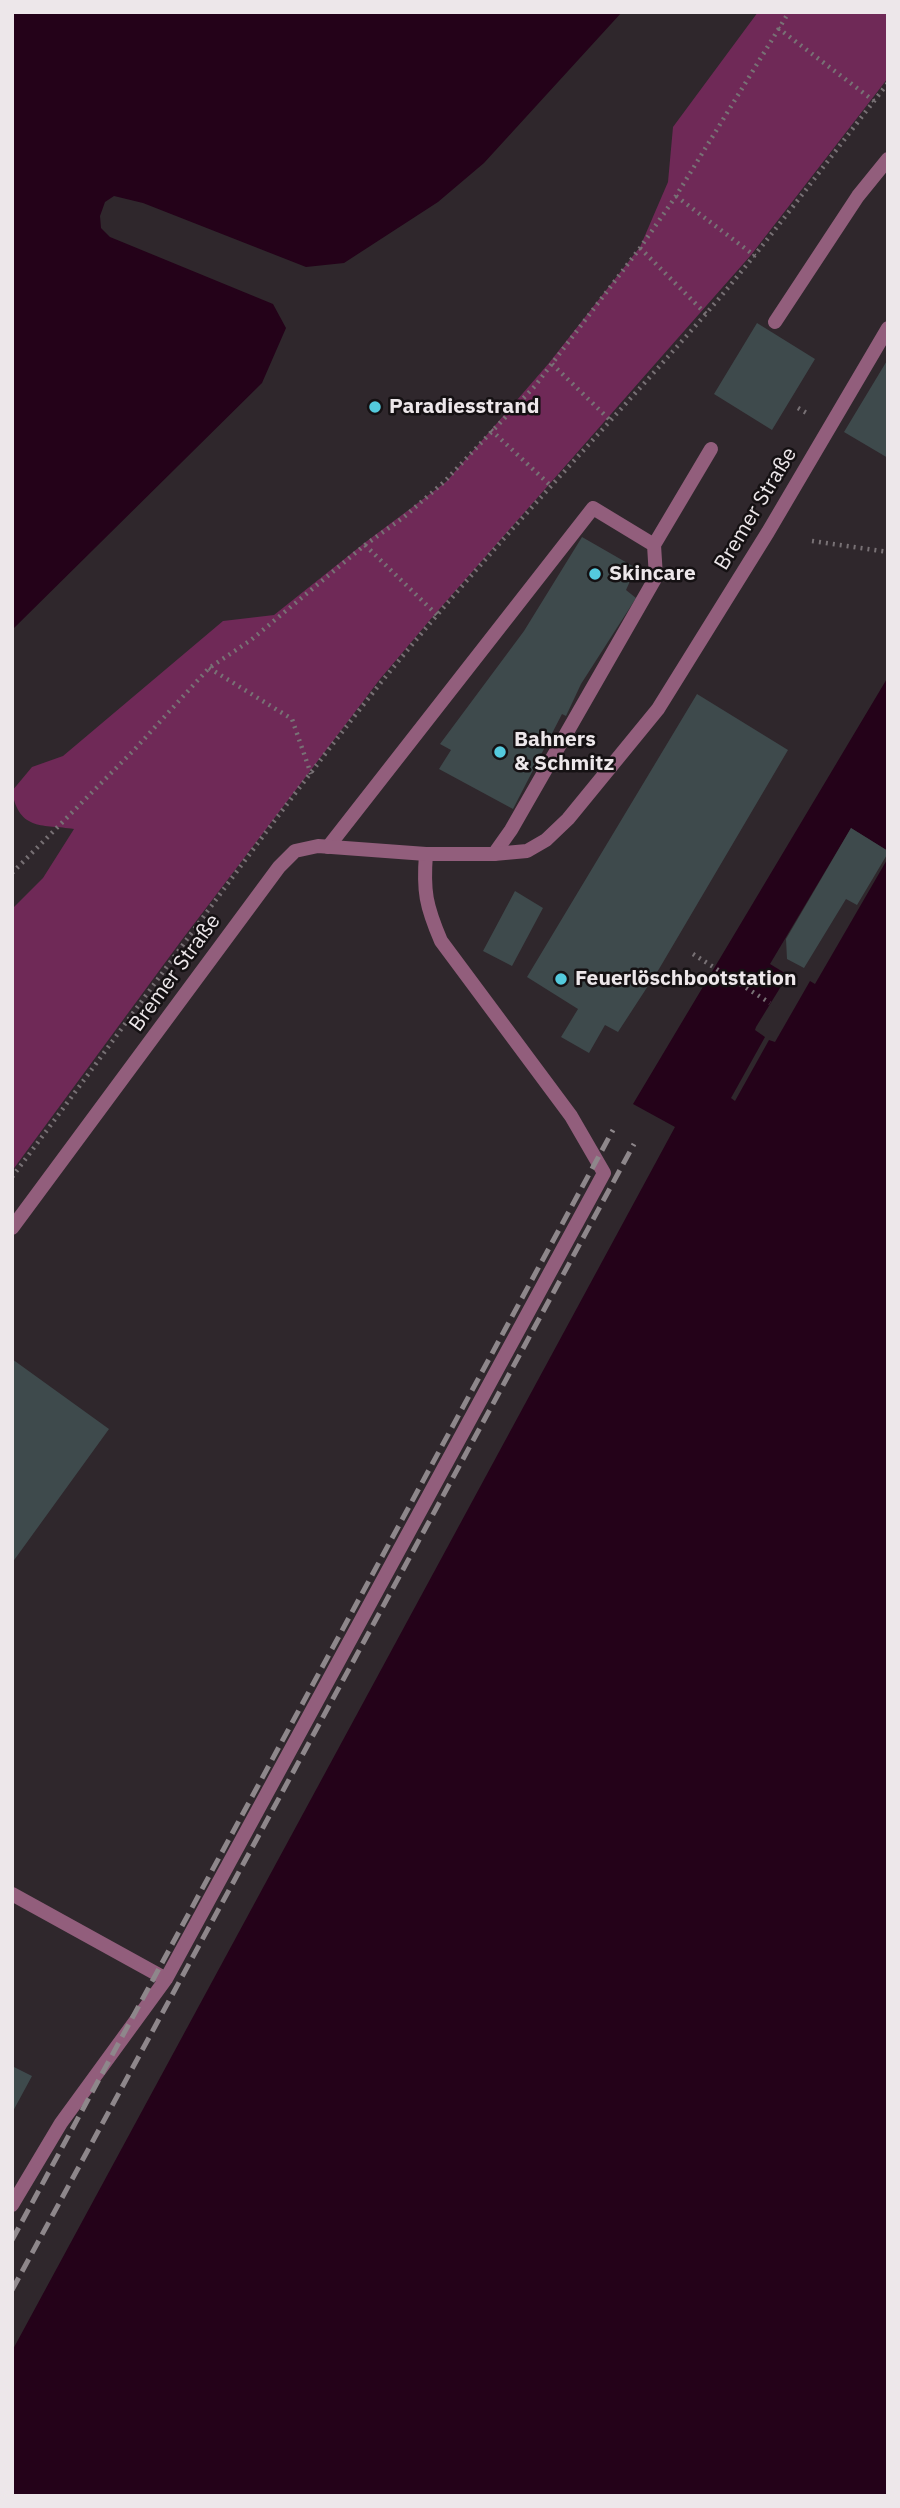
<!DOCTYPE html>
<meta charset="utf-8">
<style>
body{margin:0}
#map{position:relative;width:900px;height:2508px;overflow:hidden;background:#2f272c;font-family:"IBM Plex Sans",sans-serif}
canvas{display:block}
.frame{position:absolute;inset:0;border:14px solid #ede7ea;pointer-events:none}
</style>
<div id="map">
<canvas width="900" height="2508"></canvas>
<div class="frame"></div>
</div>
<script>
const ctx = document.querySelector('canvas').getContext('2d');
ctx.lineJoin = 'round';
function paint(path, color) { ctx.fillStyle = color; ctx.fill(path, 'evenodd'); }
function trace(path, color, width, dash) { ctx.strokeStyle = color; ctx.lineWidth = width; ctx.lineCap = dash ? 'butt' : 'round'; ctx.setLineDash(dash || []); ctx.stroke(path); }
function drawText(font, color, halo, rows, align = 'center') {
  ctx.font = font + ' "IBM Plex Sans",sans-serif'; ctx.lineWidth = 5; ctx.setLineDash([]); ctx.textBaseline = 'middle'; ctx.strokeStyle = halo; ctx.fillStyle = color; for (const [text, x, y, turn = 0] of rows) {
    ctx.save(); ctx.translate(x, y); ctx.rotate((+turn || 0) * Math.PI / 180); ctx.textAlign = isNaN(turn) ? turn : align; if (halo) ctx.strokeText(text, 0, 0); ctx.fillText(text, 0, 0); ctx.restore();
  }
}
paint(new Path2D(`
 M 758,12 L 888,12 L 888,78 L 751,255 L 435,614 L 380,679 L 181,941 L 12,1171 L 12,909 L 43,878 L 74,829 C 44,824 19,832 12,791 L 32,767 L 63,756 L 223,621 L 274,615 L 367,541 L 446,482 L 549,363 L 640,247 L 668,182 L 673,127 Z`), '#6f2957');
paint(new Path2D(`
 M 12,12 L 622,12 L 484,163 L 438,202 L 344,263 L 306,267 L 143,203 L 114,196 L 105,202 L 100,216 L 101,228 L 110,237 L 273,304 L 286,328 L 262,383 L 12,630 Z
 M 888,677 L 888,2496 L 12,2496 L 12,2351 L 675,1127 L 633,1104 Z`), '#240219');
paint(new Path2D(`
 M 851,828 L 888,851 L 888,858 L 815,984 L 810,981 L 775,1042 L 769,1040 L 735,1101 L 731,1098 L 765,1037 L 755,1030 L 756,1027 L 788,975 L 770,964 Z`), '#2f272c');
paint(new Path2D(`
 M 757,323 L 815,359 L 772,430 L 714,394 Z
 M 888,359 L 888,458 L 844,432 Z
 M 582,537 L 636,568 L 626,590 L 636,598 L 581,684 L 566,716 L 562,714 L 513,809 L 439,769 L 451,750 L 440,744 L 524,631 Z
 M 697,694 L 788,750 L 659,969 L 618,1032 L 605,1025 L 589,1053 L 561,1037 L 578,1009 L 527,977 Z
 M 851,828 L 888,851 L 888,853 L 857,905 L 846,899 L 804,968 L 787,959 L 786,939 Z
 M 515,891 L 543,908 L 512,966 L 483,951 Z
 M 12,1359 L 109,1429 L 12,1563 Z
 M 12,2066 L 32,2076 L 12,2113 Z`), '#3e4a4c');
trace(new Path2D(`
 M 778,28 L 874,101
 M 676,196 L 755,256
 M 640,248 L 706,314
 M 552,364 L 611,421
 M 798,408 L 810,415
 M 491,430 L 551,486
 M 812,541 L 888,552
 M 365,545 L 437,615
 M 209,668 L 292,719 L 311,774
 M 12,873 L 135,749 L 209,668 L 251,640 L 365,545 L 404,517 L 444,482 L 535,386 L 640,248 L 676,196 L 789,12
 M 693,954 L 770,1003
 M 12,1177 C 136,1012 254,842 383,680 C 485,554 598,437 704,316 C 769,241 827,161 888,83`), '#787175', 4.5, [2, 5]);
trace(new Path2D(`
 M 775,322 L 858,196 L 888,159
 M 328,847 L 593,508 L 654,545
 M 494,854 L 511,830 L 656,577 L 654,545 L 711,449
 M 12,1894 L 166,1979 L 61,2123 L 12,2205
 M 166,1979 L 604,1173 L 571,1116 L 441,941 C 426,906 423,891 426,854`), '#925e7c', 14);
trace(new Path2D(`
 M 12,1228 L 279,867 L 295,851 L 318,846 L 426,854 L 494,854 L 527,851 L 546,840 L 568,819 L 658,709 L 768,532 L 888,328`), '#925e7c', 14);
trace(new Path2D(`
 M 12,2240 L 613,1130
 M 12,2290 L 634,1144`), '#8e878b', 5, [14, 7]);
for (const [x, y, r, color] of [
 [375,407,7,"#54cadd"],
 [595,574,7,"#54cadd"],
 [500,752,7,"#54cadd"],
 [561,979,7,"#54cadd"]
]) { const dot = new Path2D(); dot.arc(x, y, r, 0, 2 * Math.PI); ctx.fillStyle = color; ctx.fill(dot); trace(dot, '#151113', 2.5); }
drawText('bold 21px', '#ede7ea', '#151113', [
 ["Paradiesstrand",389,407],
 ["Skincare",609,574],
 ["Bahners",514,740],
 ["& Schmitz",514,764],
 ["Feuerlöschbootstation",575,979]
], 'left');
drawText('21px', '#ede7ea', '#151113', [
 ["Bremer Straße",756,509,-59],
 ["Bremer Straße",175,973,-54]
]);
</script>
